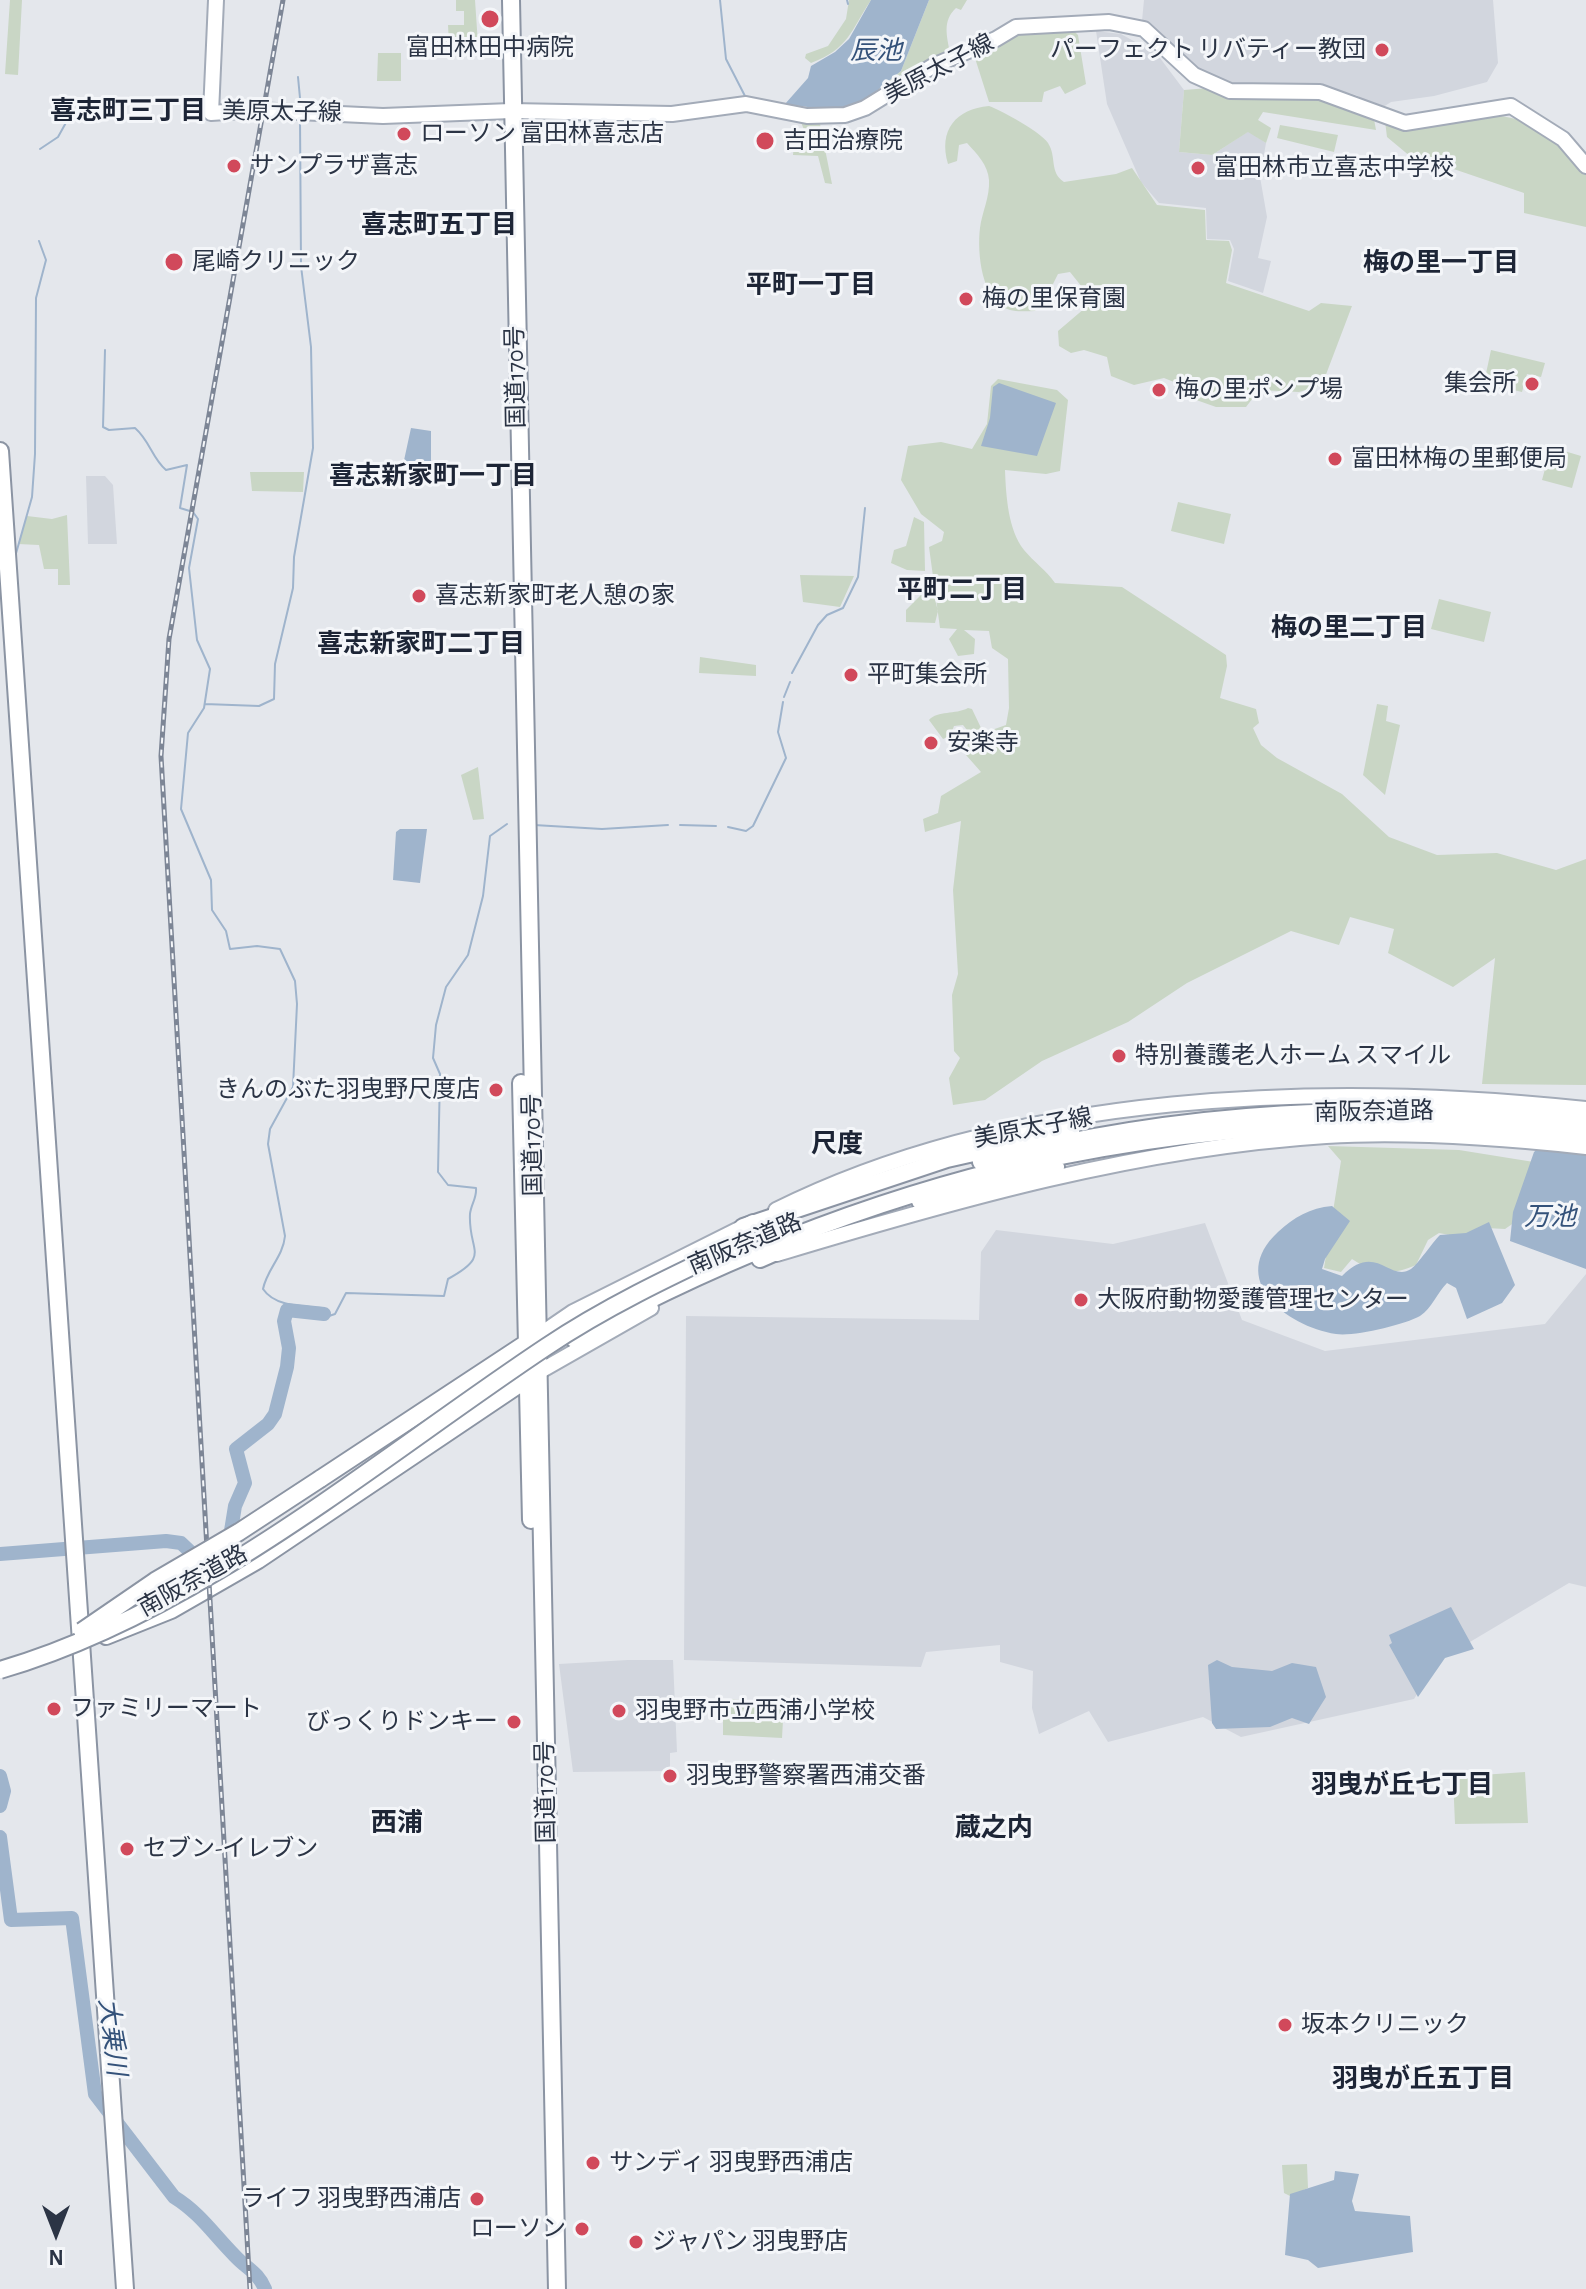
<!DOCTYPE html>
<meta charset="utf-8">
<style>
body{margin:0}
#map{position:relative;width:1586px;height:2289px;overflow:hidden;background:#e4e7ec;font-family:"Alegreya Sans",sans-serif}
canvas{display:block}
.north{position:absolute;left:16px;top:2193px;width:80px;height:80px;-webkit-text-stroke:6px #f4f6f9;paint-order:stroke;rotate:180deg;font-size:22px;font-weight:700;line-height:32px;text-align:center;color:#2b3445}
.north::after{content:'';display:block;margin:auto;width:28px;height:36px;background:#2b3445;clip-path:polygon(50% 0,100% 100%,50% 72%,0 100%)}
</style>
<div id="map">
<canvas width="1586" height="2289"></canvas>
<div class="north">N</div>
</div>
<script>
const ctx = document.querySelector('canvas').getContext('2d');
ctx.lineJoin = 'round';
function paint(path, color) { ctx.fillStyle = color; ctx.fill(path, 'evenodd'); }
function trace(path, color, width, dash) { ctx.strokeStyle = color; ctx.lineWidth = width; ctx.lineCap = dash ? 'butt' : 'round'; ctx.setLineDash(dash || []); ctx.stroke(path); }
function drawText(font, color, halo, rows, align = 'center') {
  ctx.font = font + ' "Alegreya Sans","Noto Sans JP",sans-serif'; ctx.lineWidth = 6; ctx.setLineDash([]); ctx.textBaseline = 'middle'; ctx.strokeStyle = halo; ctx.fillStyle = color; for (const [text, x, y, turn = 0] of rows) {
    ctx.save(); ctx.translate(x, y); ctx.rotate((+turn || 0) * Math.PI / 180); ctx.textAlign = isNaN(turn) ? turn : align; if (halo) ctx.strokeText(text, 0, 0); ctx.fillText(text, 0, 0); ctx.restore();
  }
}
paint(new Path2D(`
 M 1144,0 L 1493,0 L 1498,63 L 1487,82 L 1434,96 L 1391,102 L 1380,109 L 1356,95 L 1319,85 L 1231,85 L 1197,70 L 1157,31 L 1142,21 Z
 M 1096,31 L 1121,34 L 1157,54 L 1184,90 L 1179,152 L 1212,155 L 1249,131 L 1266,143 L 1260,177 L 1267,217 L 1258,258 L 1271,261 L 1263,293 L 1228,281 L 1234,249 L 1230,240 L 1207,239 L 1206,208 L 1159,203 L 1141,182 L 1107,104 Z
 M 86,476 L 105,476 L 113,485 L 117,544 L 88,544 Z
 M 1205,1223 L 1242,1320 L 1325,1351 L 1545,1324 L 1586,1274 L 1586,1587 L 1569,1583 L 1438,1661 L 1414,1699 L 1241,1737 L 1203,1717 L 1108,1742 L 1089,1711 L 1039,1734 L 1032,1708 L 1033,1671 L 1000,1662 L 1000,1645 L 926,1652 L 921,1667 L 684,1660 L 686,1316 L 979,1320 L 981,1252 L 996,1230 L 1113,1244 Z
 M 628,1660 L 673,1660 L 677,1752 L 670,1753 L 670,1771 L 573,1772 L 559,1664 Z`), '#d2d6de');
paint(new Path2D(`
 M 10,0 L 22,0 L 18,75 L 5,74 Z
 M 456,0 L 475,0 L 478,44 L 449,43 L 448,25 L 464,25 L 464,11 L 456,11 Z
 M 849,0 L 871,0 C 851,30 849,49 811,63 L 805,58 L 806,54 L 828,46 L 846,19 Z
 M 929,0 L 967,0 L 961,10 L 956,8 C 942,21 947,36 950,53 L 863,102 L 901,71 Z
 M 1033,29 L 1073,30 L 1078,35 L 1086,84 L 1065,94 L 1060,86 L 1044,92 L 1042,102 L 989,102 L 974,55 L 1010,36 Z
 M 378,53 L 401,53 L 401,81 L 377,81 Z
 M 1209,88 L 1322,95 L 1373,114 L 1376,130 L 1263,112 L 1258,120 L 1271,128 L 1266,143 L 1248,132 L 1212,155 L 1179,152 L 1184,90 Z
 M 989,106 C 1002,111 1041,132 1048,143 C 1057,157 1049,172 1064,182 L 1116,174 L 1132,168 L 1157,205 L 1205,210 L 1206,240 L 1229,241 L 1232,250 L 1226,283 L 1309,311 L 1321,303 L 1352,306 L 1322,385 L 1299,392 L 1259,390 L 1246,407 L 1216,407 L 1185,396 L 1174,382 L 1164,378 L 1134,385 L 1111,376 L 1107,357 L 1084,350 L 1071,353 L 1059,346 L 1058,331 L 1085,308 L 1086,292 L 1070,272 L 1058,274 L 1045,300 L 1035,311 C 1027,311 1017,312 1010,310 C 981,302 977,252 980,228 C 982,212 990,197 989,180 C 988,165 977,154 967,143 L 959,145 L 957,161 L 948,164 C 938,130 956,109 989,106 Z
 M 1488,115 C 1533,116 1558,140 1586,171 L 1586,227 L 1524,213 L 1524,193 L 1439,164 L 1442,155 L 1417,162 L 1387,137 L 1385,121 Z
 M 799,118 L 820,124 L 832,184 L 825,183 L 818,156 L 793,155 L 794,145 L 804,144 L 806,134 Z
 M 1280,125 L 1338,135 L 1334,152 L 1277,138 Z
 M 1491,350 L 1545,363 L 1541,377 L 1527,374 L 1522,392 L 1484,383 Z
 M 998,379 L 1057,390 L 1068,400 L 1060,471 L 1046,474 L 1005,470 C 1006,495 1008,530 1024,550 C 1034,562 1046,570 1055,583 L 1122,587 L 1226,655 L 1227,666 L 1220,698 L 1256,709 L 1259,723 L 1253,728 L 1261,745 L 1277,758 L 1342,794 L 1389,837 L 1437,855 L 1497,853 L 1556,870 L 1586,859 L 1586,1085 L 1482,1084 L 1495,958 L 1453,987 L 1388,953 L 1394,929 L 1350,917 L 1339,945 L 1291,931 L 1187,983 L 1128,1022 L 1042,1061 L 985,1100 L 953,1105 L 949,1078 L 960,1058 L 954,1051 L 952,995 L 958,974 L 953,890 L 961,821 L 925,832 L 923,819 L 938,813 L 941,796 L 981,772 L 966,755 L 969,738 L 1006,725 L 1009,708 L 1008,659 L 992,648 L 989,631 L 964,630 L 975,639 L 974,654 L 958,656 L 949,639 L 957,629 L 940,628 L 929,547 L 942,541 L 944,532 L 921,514 L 901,480 L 908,446 L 941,442 L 972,449 L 987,424 L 991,386 Z
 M 1551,447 L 1581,456 L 1572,488 L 1542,480 Z
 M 250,472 L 304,472 L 303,492 L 252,491 Z
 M 1178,502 L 1231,514 L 1224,544 L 1171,531 Z
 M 67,515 L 70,585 L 58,585 L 58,569 L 44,569 L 39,545 L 18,544 L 27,516 L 52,519 Z
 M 914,517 L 924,522 L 925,571 L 907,570 L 891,563 L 894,550 L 906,546 Z
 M 800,575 L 854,576 L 840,607 L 803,602 Z
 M 931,585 L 938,611 L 935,623 L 906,622 L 906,610 Z
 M 1439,599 L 1491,612 L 1484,642 L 1431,629 Z
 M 700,657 L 756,665 L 756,676 L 699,673 Z
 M 1377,704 L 1388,706 L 1386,721 L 1400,725 L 1385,795 L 1363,775 Z
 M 968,708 L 972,709 L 982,730 L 971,735 L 963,725 L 954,726 L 950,736 L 943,739 L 929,720 C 938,710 955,715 968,708 Z
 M 478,767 L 484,819 L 473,820 L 461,775 Z
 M 1328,1146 L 1459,1150 L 1540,1163 L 1518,1220 L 1505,1229 L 1486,1228 L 1460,1237 L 1439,1233 L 1428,1240 L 1416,1265 C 1389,1276 1377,1275 1352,1259 L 1341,1272 L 1324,1268 L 1341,1161 Z
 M 723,1699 L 784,1702 L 782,1738 L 723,1735 Z
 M 1525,1772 L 1528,1823 L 1455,1824 L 1453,1777 Z
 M 1307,2164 L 1308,2188 L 1290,2196 L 1284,2193 L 1282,2165 Z`), '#c9d6c5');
paint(new Path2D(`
 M 871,0 L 929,0 L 901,71 L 863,102 L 830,110 L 785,104 L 808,78 L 811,66 L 835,52 L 849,39 Z
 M 999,383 L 1056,403 L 1037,456 L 981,446 L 990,418 L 993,387 Z
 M 411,428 L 431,431 L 431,466 L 403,465 Z
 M 400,829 L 427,829 L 420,883 L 393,880 L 396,832 Z
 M 1586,1105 L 1586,1269 L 1510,1241 L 1513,1212 L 1534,1152 Z
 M 1332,1206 L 1350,1221 L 1325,1259 L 1322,1269 L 1342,1276 C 1376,1241 1390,1283 1411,1269 C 1419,1263 1431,1244 1440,1235 L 1466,1233 L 1489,1222 L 1515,1285 L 1502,1303 L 1467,1319 L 1456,1288 L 1447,1283 C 1437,1293 1432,1308 1420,1316 C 1404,1325 1353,1337 1336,1334 C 1285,1326 1227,1279 1278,1232 C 1294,1217 1310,1208 1332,1206 Z
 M 1451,1607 L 1474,1649 L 1445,1658 L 1418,1697 L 1389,1645 L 1392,1643 L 1389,1635 Z
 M 1217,1660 L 1232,1667 L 1272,1671 L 1292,1663 L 1316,1667 L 1326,1697 L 1309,1724 L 1292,1718 L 1270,1727 L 1216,1729 L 1212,1723 L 1208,1665 Z
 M 1335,2171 L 1359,2174 L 1352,2201 L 1355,2211 L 1410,2216 L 1413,2252 L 1318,2268 L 1308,2260 L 1285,2255 L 1290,2194 L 1334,2180 Z`), '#9fb4cc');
trace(new Path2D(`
 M 720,0 L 726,59 L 746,98
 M 847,0 L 848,4
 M 298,77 L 300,98
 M 40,149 L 58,137 L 68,119
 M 105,350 L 103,427 L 109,430 L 135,428 C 150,441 152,458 166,470 L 187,465 L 180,508 L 193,512 L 198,519 L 189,568 L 197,640 L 210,669 L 204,708 L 188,733 L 181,809 L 211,880 L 212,910 L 226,931 L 230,949 L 257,946 L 280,949 L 295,981 L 297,1004 L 293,1087 L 270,1129 L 268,1144 L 285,1236 C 283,1257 267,1269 263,1289 C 275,1307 303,1306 322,1308 L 329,1316 L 335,1314 L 346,1293 L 444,1296 L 448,1279 C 492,1255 468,1252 470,1214 C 471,1204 477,1198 476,1188 L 448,1185 L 438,1172 L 440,1074 L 433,1058 L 436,1025 L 446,987 L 468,955 L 483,896 L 490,836 L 507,824
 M 15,557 L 32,497 L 35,454 L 36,298 L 46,260 L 39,241
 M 792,673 L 818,625 L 827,615 L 843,608 L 858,577 L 865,508
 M 784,697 L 790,682
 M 205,704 L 259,706 L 274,699 L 275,664 L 293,588 L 294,557 L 313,448 L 311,347 L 301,266 L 300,118
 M 534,825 L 602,829 L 668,825
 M 680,825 L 716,826
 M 728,827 L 746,831 L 753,826 L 786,758 L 778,732 L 783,702`), '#9fb4cc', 2);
trace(new Path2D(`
 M 0,1554 L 166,1541 L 181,1543 L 199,1560 L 216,1557 L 229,1543 L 235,1506 L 245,1483 L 236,1449 L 268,1424 L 275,1414 L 287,1367 L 289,1348 L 284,1321 L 287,1310 L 324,1314
 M 0,1776 L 4,1791 L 0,1806
 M 0,1837 L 11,1920 L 72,1918 L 95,2094 L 174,2197 C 200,2213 214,2235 235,2256 C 247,2269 258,2272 265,2289`), '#9fb4cc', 14);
const major = new Path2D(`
 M 216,0 L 211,113 L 255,110 L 383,116 L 511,111 L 672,114 L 746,104 L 807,116 L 845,115 L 865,108 L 933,66 L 996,39 L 1016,27 L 1109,22 L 1144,29 L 1194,75 L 1230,91 L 1320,92 L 1405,123 L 1511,106 L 1563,139 L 1586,166
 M 776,1210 C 1015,1091 1324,1081 1586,1109
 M 777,1254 C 956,1200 1138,1148 1326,1136 C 1409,1131 1504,1138 1586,1147
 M 532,1340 L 573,1312 L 753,1222
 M 530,1377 L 651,1308`);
const highway = new Path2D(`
 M 511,0 L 557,2289
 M 0,451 L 125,2289
 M 521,1083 L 531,1520
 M 981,1162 C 1185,1109 1376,1102 1586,1121
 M 920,1201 L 1056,1167
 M 743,1227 L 947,1159 L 1071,1131
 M 760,1259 L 785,1248
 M 574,1339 C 900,1162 1217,1095 1586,1134
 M 320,1479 L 525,1344
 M 106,1636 L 171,1610 L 258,1560 L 527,1379`);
trace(major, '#a3abb8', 18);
trace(highway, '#8b94a3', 20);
trace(major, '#fff', 14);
trace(highway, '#fff', 16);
const rail = new Path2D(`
 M 250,2289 L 161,756 L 169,639 L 283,0`);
trace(rail, '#7d8696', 5);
trace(rail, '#f4f6f9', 2, [6]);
const highwayBridge = new Path2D(`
 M 82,1631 L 155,1581 L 239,1532 L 320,1479
 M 0,1670 C 198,1613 376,1460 546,1347 C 604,1308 669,1277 733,1247`);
trace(highwayBridge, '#8b94a3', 20, []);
trace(highwayBridge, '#fff', 16);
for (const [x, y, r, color] of [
 [490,19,10,"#d1495b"],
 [1382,50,8,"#d1495b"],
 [404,134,8,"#d1495b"],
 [765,141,10,"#d1495b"],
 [234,166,8,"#d1495b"],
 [1198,168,8,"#d1495b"],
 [174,262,10,"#d1495b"],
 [966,299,8,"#d1495b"],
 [1532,384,8,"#d1495b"],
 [1159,390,8,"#d1495b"],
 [1335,459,8,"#d1495b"],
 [419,596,8,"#d1495b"],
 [851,675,8,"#d1495b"],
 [931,743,8,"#d1495b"],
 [1119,1056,8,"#d1495b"],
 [496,1090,8,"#d1495b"],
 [1081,1300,8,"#d1495b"],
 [54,1709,8,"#d1495b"],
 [619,1711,8,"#d1495b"],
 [514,1722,8,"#d1495b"],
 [670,1776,8,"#d1495b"],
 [127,1849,8,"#d1495b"],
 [1285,2025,8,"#d1495b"],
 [593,2163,8,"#d1495b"],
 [477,2199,8,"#d1495b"],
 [582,2229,8,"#d1495b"],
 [636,2242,8,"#d1495b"]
]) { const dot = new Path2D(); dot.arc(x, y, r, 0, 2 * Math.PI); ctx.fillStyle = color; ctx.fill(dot); trace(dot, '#f4f6f9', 3); }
drawText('24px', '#2b3445', '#f4f6f9', [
 ["富田林田中病院",490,48,"center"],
 ["パーフェクト リバティー教団",1366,50,"right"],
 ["ローソン 富田林喜志店",420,134],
 ["吉田治療院",783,141],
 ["サンプラザ喜志",250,166],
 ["富田林市立喜志中学校",1214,168],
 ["尾崎クリニック",192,262],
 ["梅の里保育園",982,299],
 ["集会所",1516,384,"right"],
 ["梅の里ポンプ場",1175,390],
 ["富田林梅の里郵便局",1351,459],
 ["喜志新家町老人憩の家",435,596],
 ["平町集会所",867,675],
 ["安楽寺",947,743],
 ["特別養護老人ホーム スマイル",1135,1056],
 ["きんのぶた羽曳野尺度店",480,1090,"right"],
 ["大阪府動物愛護管理センター",1097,1300],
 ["ファミリーマート",70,1709],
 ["羽曳野市立西浦小学校",635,1711],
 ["びっくりドンキー",498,1722,"right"],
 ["羽曳野警察署西浦交番",686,1776],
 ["セブン-イレブン",143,1849],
 ["坂本クリニック",1301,2025],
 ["サンディ 羽曳野西浦店",609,2163],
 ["ライフ 羽曳野西浦店",461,2199,"right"],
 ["ローソン",566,2229,"right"],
 ["ジャパン 羽曳野店",652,2242]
], 'left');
drawText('24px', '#2b3445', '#f4f6f9', [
 ["美原太子線",939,69,-28],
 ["美原太子線",282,112,1],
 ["国道170号",516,377,-91],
 ["南阪奈道路",1374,1112,-1],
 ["美原太子線",1033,1128,-11],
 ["国道170号",533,1145,-91],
 ["南阪奈道路",745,1244,-23],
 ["南阪奈道路",193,1581,-29],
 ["国道170号",546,1792,-91]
]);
drawText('italic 26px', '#34527a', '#f4f6f9', [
 ["辰池",876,51],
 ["万池",1550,1217],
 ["大乗川",112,2037,83]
]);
drawText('bold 26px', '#1d2536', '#f4f6f9', [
 ["喜志町三丁目",128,111],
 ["喜志町五丁目",439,225],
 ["梅の里一丁目",1441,263],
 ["平町一丁目",811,285],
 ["喜志新家町一丁目",433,476],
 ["平町二丁目",962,590],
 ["梅の里二丁目",1349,628],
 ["喜志新家町二丁目",421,644],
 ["尺度",837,1144],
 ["羽曳が丘七丁目",1402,1785],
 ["西浦",397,1823],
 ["蔵之内",994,1828],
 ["羽曳が丘五丁目",1423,2079]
]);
</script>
